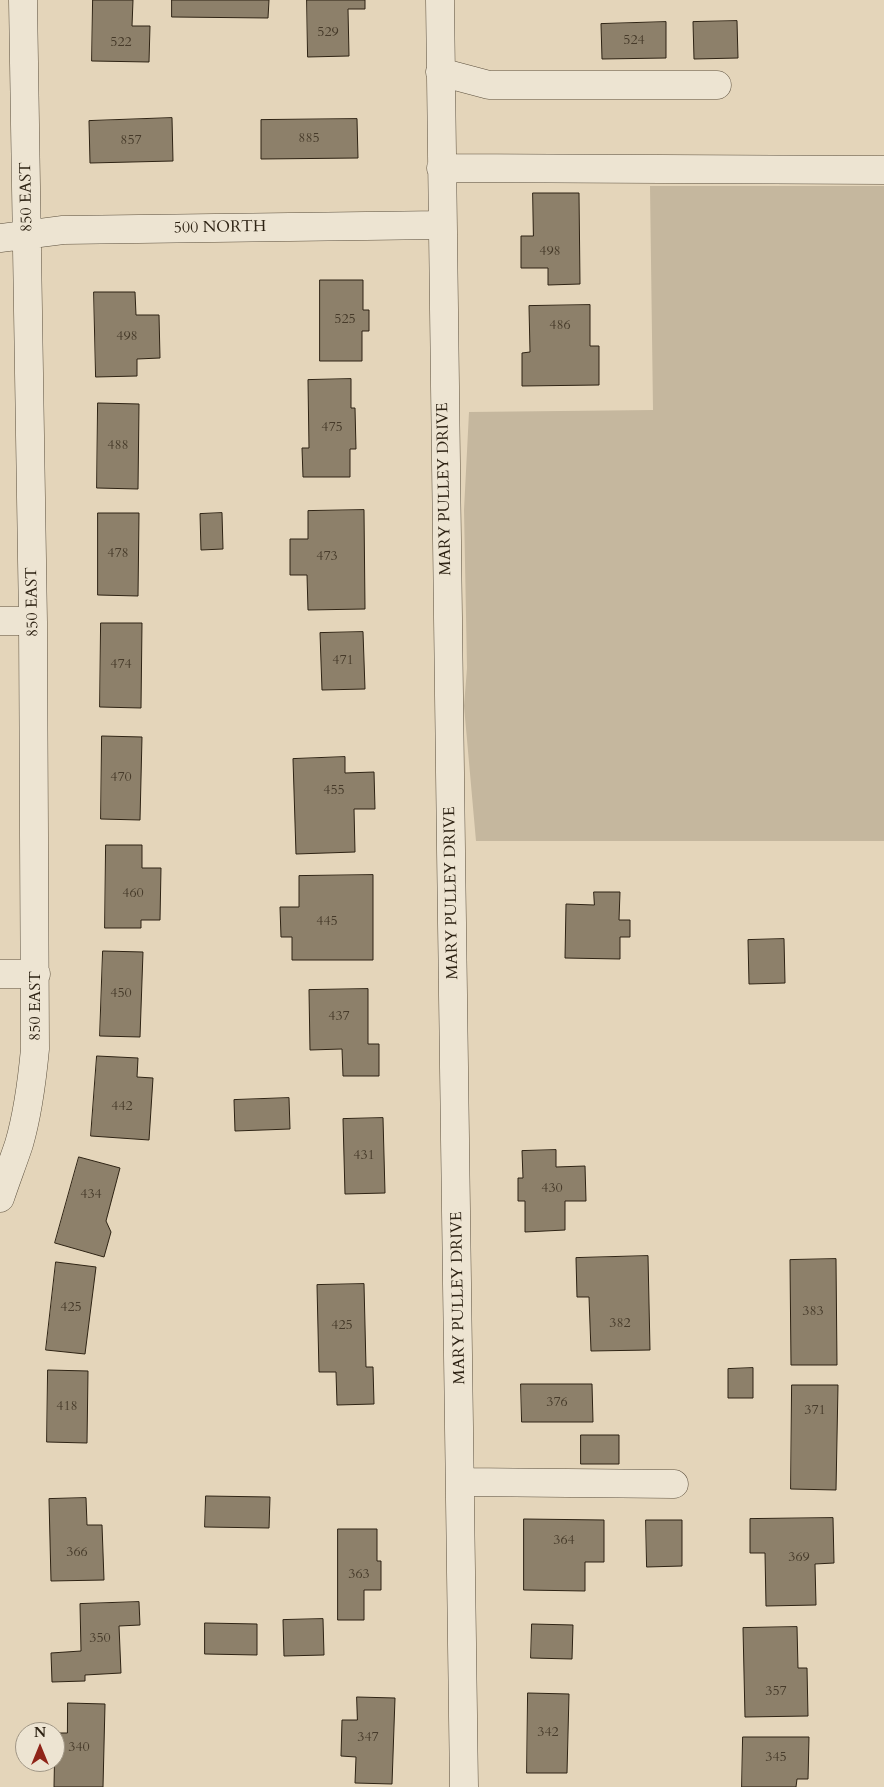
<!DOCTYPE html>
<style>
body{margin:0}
#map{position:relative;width:884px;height:1787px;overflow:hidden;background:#e4d5ba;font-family:Cardo,serif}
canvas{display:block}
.north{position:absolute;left:15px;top:1722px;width:50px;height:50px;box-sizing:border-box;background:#ede4d2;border:1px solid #a19786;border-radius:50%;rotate:0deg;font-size:14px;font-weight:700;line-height:20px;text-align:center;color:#2e2314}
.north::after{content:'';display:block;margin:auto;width:18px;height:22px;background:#8f2418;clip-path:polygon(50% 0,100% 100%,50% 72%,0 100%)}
</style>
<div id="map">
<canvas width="884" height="1787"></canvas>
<div class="north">N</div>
</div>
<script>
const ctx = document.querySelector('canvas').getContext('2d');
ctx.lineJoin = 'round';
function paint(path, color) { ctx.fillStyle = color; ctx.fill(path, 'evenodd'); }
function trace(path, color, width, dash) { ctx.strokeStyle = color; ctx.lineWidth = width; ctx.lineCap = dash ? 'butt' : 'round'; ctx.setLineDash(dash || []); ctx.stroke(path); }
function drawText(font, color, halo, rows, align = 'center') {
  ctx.font = font + ' Cardo,serif'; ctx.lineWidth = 5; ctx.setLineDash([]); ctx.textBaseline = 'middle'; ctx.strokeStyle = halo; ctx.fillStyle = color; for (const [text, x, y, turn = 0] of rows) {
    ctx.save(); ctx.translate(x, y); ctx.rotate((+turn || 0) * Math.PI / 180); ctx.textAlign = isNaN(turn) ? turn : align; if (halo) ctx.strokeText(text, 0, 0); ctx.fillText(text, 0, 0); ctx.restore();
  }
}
paint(new Path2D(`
 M 650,186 L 884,186 L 884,841 L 476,841 L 464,706 L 467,668 L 464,510 L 469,412 L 653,410 Z`), '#c5b79e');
const building = new Path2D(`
 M 93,0 L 133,0 L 132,26 L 150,26 L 149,62 L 92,61 Z
 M 172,0 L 269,0 L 268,18 L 172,17 Z
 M 307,0 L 365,0 L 365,9 L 348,9 L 349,56 L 308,57 Z
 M 737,21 L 738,58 L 694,59 L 693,22 Z
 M 666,22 L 666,58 L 602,59 L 601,24 Z
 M 172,118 L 173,161 L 90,163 L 89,121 Z
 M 357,119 L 358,158 L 261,159 L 261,120 Z
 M 533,193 L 579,193 L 580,284 L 548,285 L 548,268 L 521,268 L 521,236 L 533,236 Z
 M 320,280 L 363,280 L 363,310 L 369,310 L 369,331 L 362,331 L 362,361 L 320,361 Z
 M 94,292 L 135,292 L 136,315 L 159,315 L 160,358 L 137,359 L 137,376 L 96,377 Z
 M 590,305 L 590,346 L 599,346 L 599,385 L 522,386 L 522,353 L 530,352 L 529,306 Z
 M 351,379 L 351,408 L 355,408 L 356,449 L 350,449 L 350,477 L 303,477 L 302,448 L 309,448 L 308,380 Z
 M 98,403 L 139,404 L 138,489 L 97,488 Z
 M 364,510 L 365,609 L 308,610 L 307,575 L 290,575 L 290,539 L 308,539 L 308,511 Z
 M 98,513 L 139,513 L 138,596 L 98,595 Z
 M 222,513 L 223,549 L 201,550 L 200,514 Z
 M 101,623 L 142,623 L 141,708 L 100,707 Z
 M 363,632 L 365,689 L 322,690 L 320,633 Z
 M 102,736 L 142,737 L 140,820 L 101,819 Z
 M 345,757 L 345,773 L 374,772 L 375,809 L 354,809 L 355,852 L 296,854 L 293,759 Z
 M 106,845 L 142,845 L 142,868 L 161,868 L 160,920 L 141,920 L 141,928 L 105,928 Z
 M 373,875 L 373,960 L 292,960 L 292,937 L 281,937 L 280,907 L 299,907 L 299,876 Z
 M 594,892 L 620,892 L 619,920 L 630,920 L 630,937 L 620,937 L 620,959 L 565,958 L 566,904 L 594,905 Z
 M 784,939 L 785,983 L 749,984 L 748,940 Z
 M 103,951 L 143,952 L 140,1037 L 100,1036 Z
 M 368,989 L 368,1044 L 379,1044 L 379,1076 L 343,1076 L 342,1049 L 310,1050 L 309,990 Z
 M 97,1056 L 138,1058 L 137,1077 L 153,1078 L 149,1140 L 91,1136 Z
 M 289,1098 L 290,1129 L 235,1131 L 234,1100 Z
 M 383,1118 L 385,1193 L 345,1194 L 343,1119 Z
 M 556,1150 L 556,1167 L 585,1166 L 586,1201 L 565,1201 L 565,1230 L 525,1232 L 525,1201 L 518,1201 L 518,1178 L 523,1178 L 522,1151 Z
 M 79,1157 L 120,1168 L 106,1221 L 111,1232 L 104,1257 L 55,1243 Z
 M 648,1256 L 650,1350 L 591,1351 L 589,1297 L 577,1297 L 576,1258 Z
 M 836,1259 L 837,1365 L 791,1365 L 790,1260 Z
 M 56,1262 L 96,1267 L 85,1354 L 46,1350 Z
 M 364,1284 L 366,1367 L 373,1367 L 374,1404 L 337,1405 L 336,1372 L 319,1372 L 317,1285 Z
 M 753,1368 L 753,1398 L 728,1398 L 728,1369 Z
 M 48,1370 L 88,1371 L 87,1443 L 47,1442 Z
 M 521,1384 L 592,1384 L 593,1422 L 522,1422 Z
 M 792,1385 L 838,1385 L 836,1490 L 791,1489 Z
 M 581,1435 L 619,1435 L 619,1464 L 581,1464 Z
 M 206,1496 L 270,1497 L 269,1528 L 205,1527 Z
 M 86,1498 L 87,1525 L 102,1525 L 104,1580 L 51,1581 L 49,1499 Z
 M 833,1518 L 834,1563 L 815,1564 L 816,1605 L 766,1606 L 765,1553 L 750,1553 L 750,1519 Z
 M 524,1519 L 604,1520 L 604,1562 L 585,1562 L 585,1591 L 524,1590 Z
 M 646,1520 L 682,1520 L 682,1566 L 647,1567 Z
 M 338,1529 L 377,1529 L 377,1561 L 381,1561 L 381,1590 L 364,1590 L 364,1620 L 338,1620 Z
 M 139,1602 L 140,1625 L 119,1626 L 121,1673 L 85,1675 L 85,1681 L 52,1682 L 51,1653 L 81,1651 L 80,1604 Z
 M 323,1619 L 324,1655 L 284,1656 L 283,1620 Z
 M 205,1623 L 257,1624 L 257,1655 L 205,1654 Z
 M 532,1624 L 573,1625 L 572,1659 L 531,1658 Z
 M 797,1627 L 798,1668 L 807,1668 L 808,1716 L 745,1717 L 743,1628 Z
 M 528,1693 L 569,1694 L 567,1773 L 527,1773 Z
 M 357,1697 L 395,1698 L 392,1784 L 355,1783 L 356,1757 L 341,1756 L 342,1720 L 357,1720 Z
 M 68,1703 L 105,1704 L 103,1787 L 54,1787 L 55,1733 L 67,1733 Z
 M 743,1737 L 809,1737 L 808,1779 L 797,1779 L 796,1787 L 742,1787 Z`);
paint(building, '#8d806a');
trace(building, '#2e2314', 1);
const minor = new Path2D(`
 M 440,0 C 443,596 460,1191 464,1787
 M 440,72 L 489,85 L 717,85
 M 441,168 L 884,170
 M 0,238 L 63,230 L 441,225
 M 0,621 L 33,621
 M 0,974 L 36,974
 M 0,1198 C 6,1180 13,1162 19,1144 C 28,1113 32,1081 35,1049 L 33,621 L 23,0
 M 462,1482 L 674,1484`);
trace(minor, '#5c503e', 29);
trace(minor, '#ede4d2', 28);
drawText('14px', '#463a2a', null, [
 ["529",328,33],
 ["524",634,41],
 ["522",121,43],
 ["885",309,139],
 ["857",131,141],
 ["498",550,252],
 ["525",345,320],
 ["486",560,326],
 ["498",127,337],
 ["475",332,428],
 ["488",118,446],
 ["478",118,554],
 ["473",327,557],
 ["471",343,661],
 ["474",121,665],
 ["470",121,778],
 ["455",334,791],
 ["460",133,894],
 ["445",327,922],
 ["450",121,994],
 ["437",339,1017],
 ["442",122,1107],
 ["431",364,1156],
 ["430",552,1189],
 ["434",91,1195],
 ["425",71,1308],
 ["383",813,1312],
 ["382",620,1324],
 ["425",342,1326],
 ["376",557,1403],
 ["418",67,1407],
 ["371",815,1411],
 ["364",564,1541],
 ["366",77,1553],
 ["369",799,1558],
 ["363",359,1575],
 ["350",100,1639],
 ["357",776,1692],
 ["342",548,1733],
 ["347",368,1738],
 ["340",79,1748],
 ["345",776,1758]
]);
drawText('16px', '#2e2314', '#ede4d2', [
 ["850 EAST",27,197,-91],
 ["500 NORTH",220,228,-1],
 ["MARY PULLEY DRIVE",445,489,-91],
 ["850 EAST",33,602,-91],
 ["MARY PULLEY DRIVE",452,893,-91],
 ["850 EAST",36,1006,-90],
 ["MARY PULLEY DRIVE",459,1298,-91]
]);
</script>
